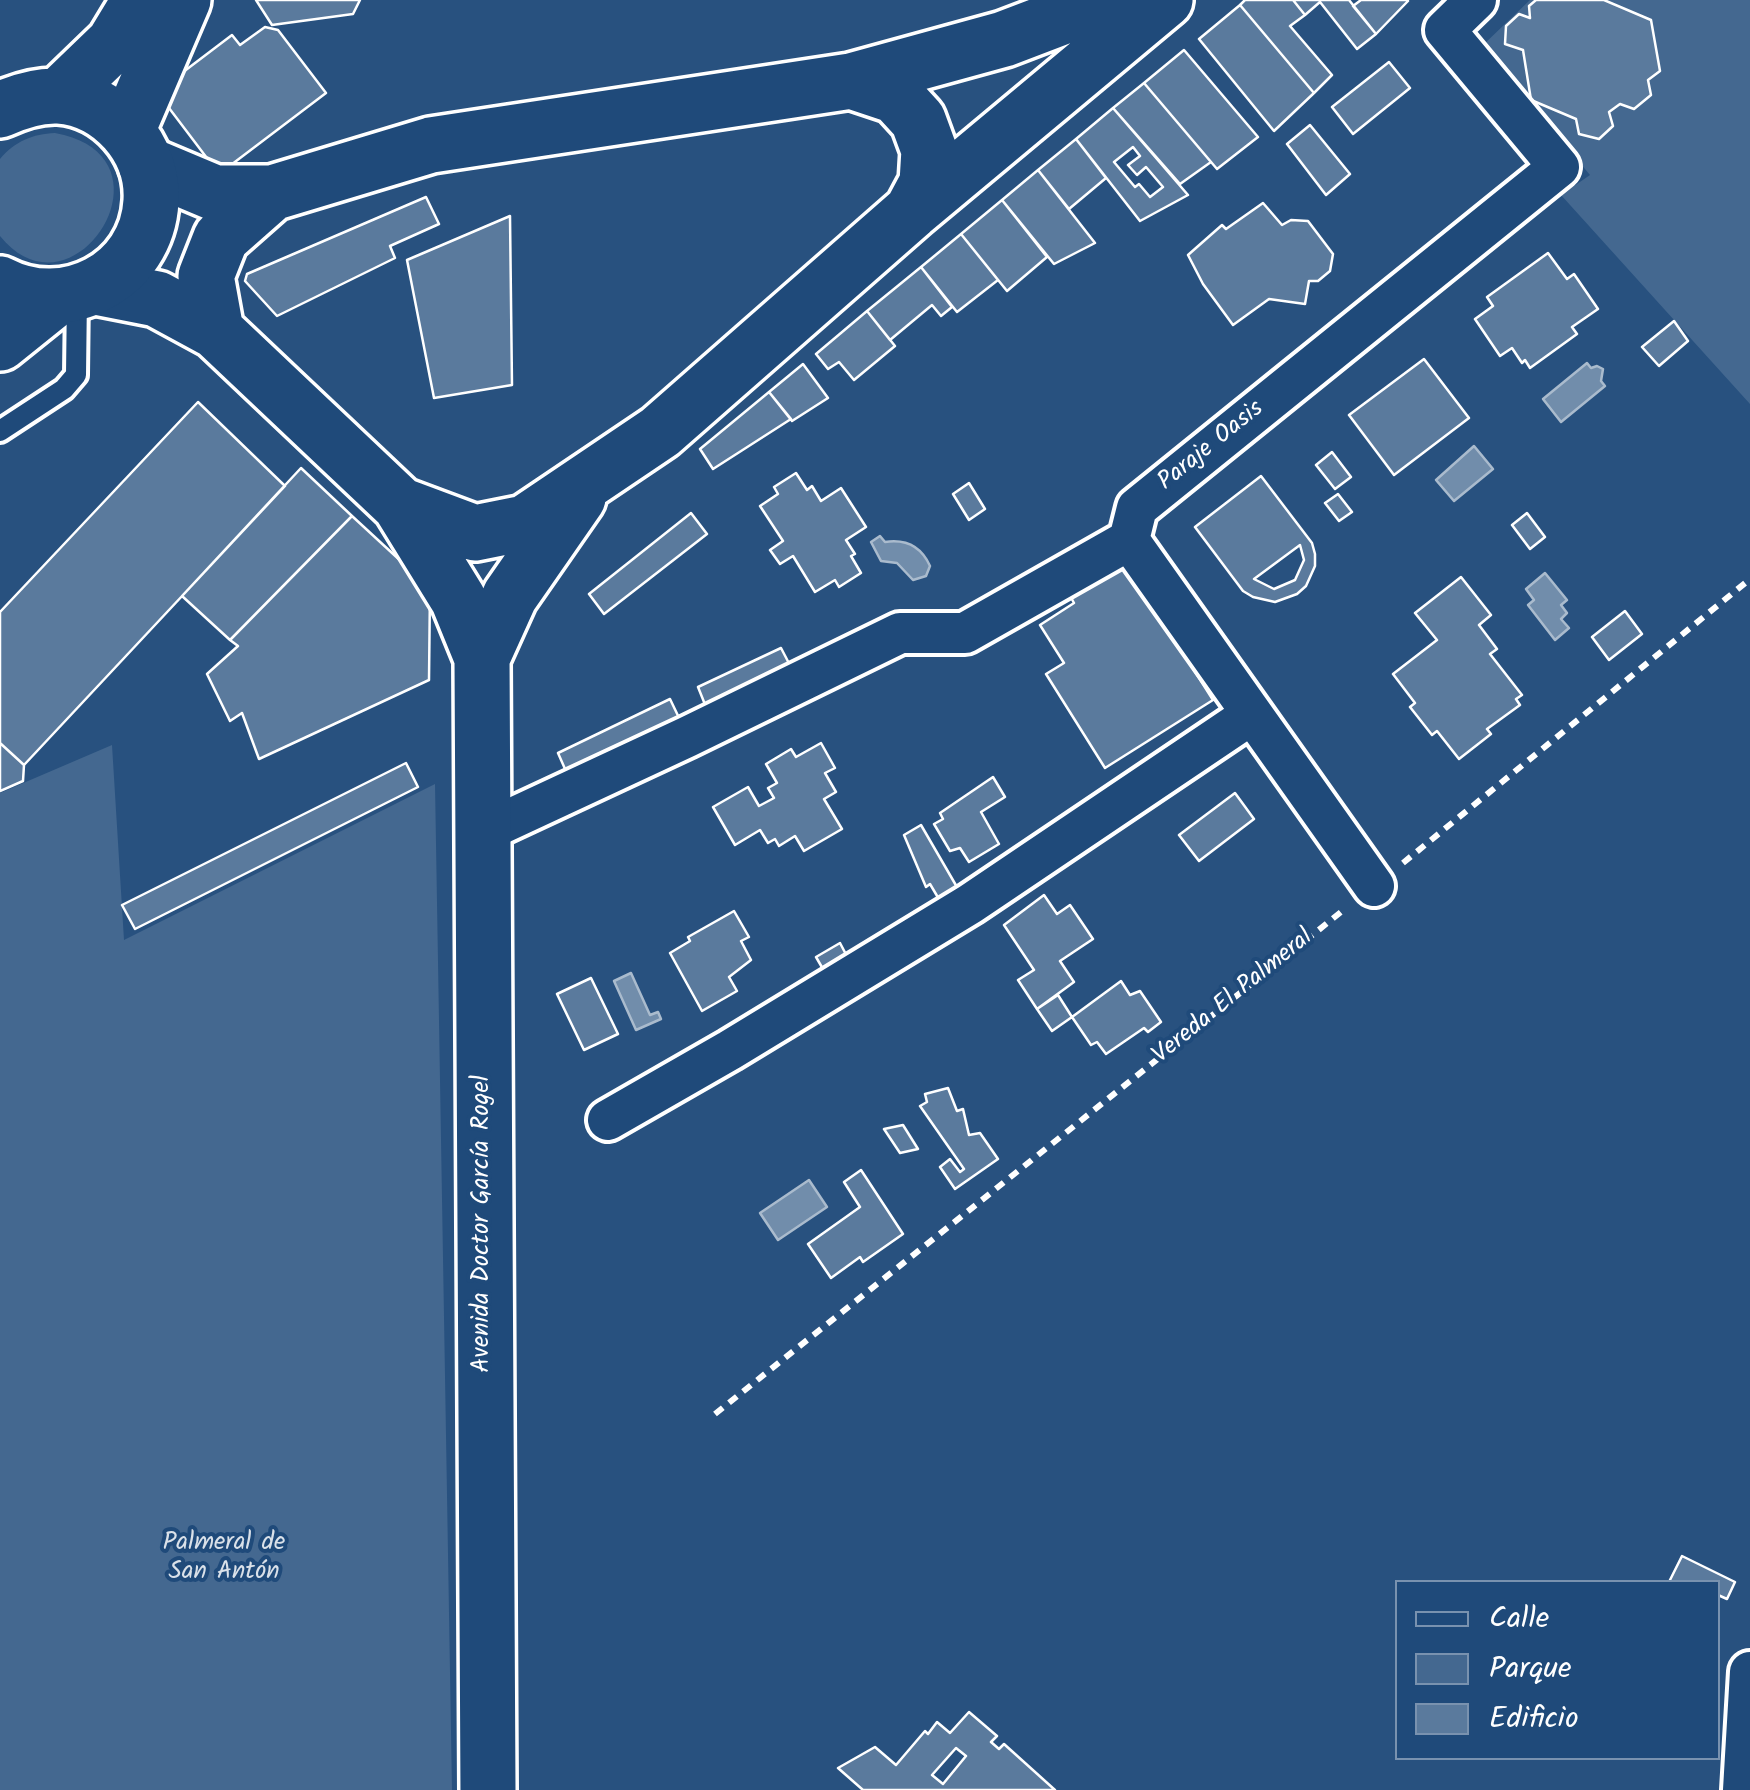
<!DOCTYPE html>
<meta charset="utf-8">
<style>
body{margin:0}
#map{position:relative;width:1750px;height:1790px;overflow:hidden;background:#28517f;font-family:Kalam,sans-serif}
canvas{display:block}
.legend{position:absolute;left:1395px;top:1580px;width:325px;height:180px;box-sizing:border-box;background:#1f4a7a;border:2px solid #7992af;margin:0;padding:12px 18px;list-style:none;font-size:30px;color:#fff}
.legend li{display:flex;align-items:center;gap:20px;height:50px}
.legend b{width:50px;border:2px solid #7992af}
</style>
<div id="map">
<canvas width="1750" height="1790"></canvas>
<ul class="legend">
<li><b style="height:12px;background:#1f4a7a"></b>Calle</li>
<li><b style="height:28px;background:#446890"></b>Parque</li>
<li><b style="height:28px;background:#5a7a9d"></b>Edificio</li>
</ul>
</div>
<script>
const ctx = document.querySelector('canvas').getContext('2d');
ctx.lineJoin = 'round';
function paint(path, color) { ctx.fillStyle = color; ctx.fill(path, 'evenodd'); }
function trace(path, color, width, dash) { ctx.strokeStyle = color; ctx.lineWidth = width; ctx.lineCap = dash ? 'butt' : 'round'; ctx.setLineDash(dash || []); ctx.stroke(path); }
function drawText(font, color, halo, rows, align = 'center') {
  ctx.font = font + ' Kalam,sans-serif'; ctx.lineWidth = 8; ctx.setLineDash([]); ctx.textBaseline = 'middle'; ctx.strokeStyle = halo; ctx.fillStyle = color; for (const [text, x, y, turn = 0] of rows) {
    ctx.save(); ctx.translate(x, y); ctx.rotate((+turn || 0) * Math.PI / 180); ctx.textAlign = isNaN(turn) ? turn : align; if (halo) ctx.strokeText(text, 0, 0); ctx.fillText(text, 0, 0); ctx.restore();
  }
}
paint(new Path2D(`
 M 1530,0 L 1750,0 L 1750,404 L 1561,195 L 1590,175 L 1482,46 Z
 M 55,133 C 183,156 73,327 0,236 L 0,159 C 15,141 33,134 55,133 Z
 M 112,745 L 124,940 L 435,784 L 452,1790 L 0,1790 L 0,793 Z`), '#446890');
const water = new Path2D(`
 M 1587,363 L 1591,368 L 1597,366 L 1603,369 L 1601,381 L 1605,386 L 1561,422 L 1543,399 Z
 M 1474,446 L 1493,469 L 1454,501 L 1436,480 Z
 M 880,536 L 885,542 C 905,539 921,546 930,566 L 926,576 L 913,580 L 897,563 L 881,561 L 871,542 Z
 M 1545,573 L 1567,600 L 1561,605 L 1567,613 L 1561,619 L 1569,628 L 1555,640 L 1528,605 L 1534,600 L 1526,589 Z
 M 631,973 L 650,1015 L 658,1012 L 661,1019 L 636,1030 L 614,981 Z
 M 809,1180 L 827,1207 L 778,1240 L 760,1213 Z`);
paint(water, '#718dab');
trace(water, '#aabbcd', 2.5);
const building = new Path2D(`
 M 256,0 L 360,0 L 353,14 L 272,25 Z
 M 1245,0 L 1293,0 L 1305,15 L 1290,26 L 1332,75 L 1314,93 L 1240,5 Z
 M 1293,0 L 1349,0 L 1376,34 L 1357,49 L 1320,2 L 1305,15 Z
 M 1361,0 L 1407,0 L 1408,1 L 1376,34 L 1353,6 Z
 M 1536,0 L 1604,0 L 1651,20 L 1660,71 L 1648,80 L 1651,95 L 1634,109 L 1620,104 L 1609,112 L 1613,126 L 1599,139 L 1579,134 L 1576,119 L 1531,100 L 1523,50 L 1505,44 L 1506,26 L 1519,14 L 1530,18 L 1529,6 Z
 M 1240,5 L 1314,93 L 1274,131 L 1199,39 Z
 M 265,27 L 278,30 L 326,93 L 219,174 L 169,108 L 170,82 L 232,35 L 240,45 Z
 M 1184,50 L 1258,137 L 1217,169 L 1144,83 Z
 M 1389,62 L 1410,88 L 1353,134 L 1332,107 Z
 M 1144,83 L 1211,162 L 1180,184 L 1113,108 Z
 M 1113,108 L 1188,195 L 1140,221 L 1076,139 ZM 1133,147 L 1140,156 L 1128,165 L 1137,175 L 1146,167 L 1163,187 L 1150,197 L 1139,184 L 1135,187 L 1114,162 Z
 M 1310,125 L 1350,174 L 1326,195 L 1287,144 Z
 M 1076,139 L 1106,178 L 1069,209 L 1038,170 Z
 M 1038,170 L 1095,243 L 1054,264 L 1002,200 Z
 M 426,197 L 439,224 L 390,246 L 395,258 L 277,316 L 245,281 L 247,274 Z
 M 1002,200 L 1047,257 L 1007,291 L 961,234 Z
 M 1263,203 L 1282,225 L 1291,220 L 1308,221 L 1333,254 L 1330,271 L 1318,281 L 1309,281 L 1305,304 L 1269,299 L 1233,325 L 1203,284 L 1188,255 L 1222,225 L 1226,229 Z
 M 510,216 L 512,385 L 434,398 L 407,260 Z
 M 961,234 L 998,280 L 957,312 L 921,267 Z
 M 1548,253 L 1567,279 L 1574,274 L 1598,309 L 1572,327 L 1577,334 L 1530,368 L 1525,360 L 1522,363 L 1512,348 L 1500,356 L 1475,319 L 1493,306 L 1487,297 Z
 M 921,267 L 952,307 L 941,316 L 932,305 L 890,340 L 867,311 Z
 M 867,311 L 895,346 L 854,380 L 839,362 L 828,369 L 816,354 Z
 M 1674,321 L 1688,341 L 1659,366 L 1642,347 Z
 M 1424,359 L 1469,418 L 1394,475 L 1349,415 Z
 M 803,364 L 828,398 L 792,421 L 769,392 Z
 M 769,392 L 791,419 L 713,469 L 700,449 Z
 M 198,402 L 285,486 L 24,765 L 0,743 L 0,612 Z
 M 1332,452 L 1351,477 L 1335,489 L 1316,465 Z
 M 301,468 L 352,516 L 230,640 L 182,596 Z
 M 796,473 L 807,490 L 812,486 L 821,501 L 841,488 L 866,527 L 846,540 L 855,554 L 851,556 L 861,573 L 839,587 L 835,580 L 815,592 L 793,556 L 780,564 L 770,550 L 783,541 L 760,506 L 778,494 L 774,487 Z
 M 1261,476 L 1312,543 L 1315,554 L 1315,566 L 1306,586 L 1297,594 L 1275,602 L 1253,597 L 1243,591 L 1195,527 ZM 1300,545 L 1304,560 L 1295,580 L 1274,589 L 1254,579 Z
 M 969,483 L 985,509 L 969,520 L 953,494 Z
 M 1338,494 L 1352,512 L 1339,521 L 1325,503 Z
 M 691,513 L 707,534 L 604,614 L 589,594 Z
 M 1527,513 L 1545,537 L 1530,549 L 1512,525 Z
 M 352,516 L 430,588 L 429,680 L 259,759 L 242,713 L 230,721 L 207,674 L 238,646 L 230,640 Z
 M 1127,564 L 1213,700 L 1105,768 L 1046,674 L 1064,663 L 1040,625 L 1074,603 L 1069,594 Z
 M 1461,577 L 1491,615 L 1479,625 L 1497,649 L 1490,654 L 1522,695 L 1516,699 L 1520,705 L 1487,729 L 1491,734 L 1459,759 L 1437,731 L 1432,735 L 1410,707 L 1415,703 L 1393,674 L 1437,640 L 1415,613 Z
 M 1625,611 L 1642,634 L 1609,660 L 1592,637 Z
 M 781,648 L 793,671 L 708,712 L 698,687 Z
 M 670,699 L 682,724 L 569,778 L 558,753 Z
 M 0,743 L 24,765 L 23,781 L 0,791 Z
 M 821,743 L 835,768 L 825,773 L 836,792 L 824,799 L 842,829 L 804,851 L 795,836 L 779,846 L 775,839 L 768,843 L 760,830 L 735,845 L 713,807 L 748,787 L 759,806 L 774,798 L 768,788 L 777,783 L 766,764 L 791,749 L 796,757 Z
 M 406,763 L 418,787 L 135,929 L 122,905 Z
 M 993,777 L 1005,797 L 981,812 L 999,844 L 969,862 L 960,848 L 950,851 L 934,824 L 943,819 L 940,813 Z
 M 1235,793 L 1254,819 L 1199,861 L 1179,835 Z
 M 921,825 L 961,894 L 943,906 L 930,884 L 926,887 L 904,835 Z
 M 1044,895 L 1057,914 L 1070,905 L 1093,939 L 1060,961 L 1074,982 L 1037,1009 L 1018,980 L 1034,970 L 1004,925 Z
 M 734,911 L 749,937 L 741,941 L 751,960 L 729,977 L 737,991 L 702,1011 L 670,953 L 690,941 L 688,937 Z
 M 840,943 L 850,962 L 827,976 L 816,957 Z
 M 591,978 L 618,1034 L 584,1050 L 557,994 Z
 M 1121,981 L 1130,995 L 1140,991 L 1161,1022 L 1148,1032 L 1144,1028 L 1106,1054 L 1097,1042 L 1091,1045 L 1072,1017 Z
 M 1058,995 L 1072,1017 L 1052,1031 L 1037,1009 Z
 M 948,1088 L 957,1111 L 963,1109 L 969,1135 L 980,1133 L 998,1159 L 955,1189 L 940,1167 L 950,1159 L 960,1172 L 964,1169 L 920,1106 L 927,1102 L 925,1094 Z
 M 903,1125 L 918,1149 L 900,1153 L 884,1129 Z
 M 861,1170 L 903,1234 L 863,1262 L 860,1257 L 831,1278 L 808,1244 L 860,1207 L 844,1182 Z
 M 1682,1556 L 1735,1582 L 1727,1599 L 1718,1595 L 1718,1582 L 1669,1582 Z
 M 969,1712 L 997,1736 L 991,1742 L 999,1749 L 1004,1744 L 1055,1790 L 863,1790 L 838,1768 L 875,1747 L 896,1765 L 925,1731 L 928,1734 L 937,1722 L 950,1733 ZM 956,1748 L 966,1756 L 943,1784 L 932,1775 Z`);
paint(building, '#5a7a9d');
trace(building, '#fff', 2.5);
const lane = new Path2D(`
 M 0,431 L 64,389 L 76,375 L 77,294`);
const street = new Path2D(`
 M 1129,540 L 1374,886
 M 481,833 L 687,737 L 900,633 L 965,633 L 1129,540 L 1137,508 L 1559,167 L 1445,30 L 1476,0
 M 608,1120 L 730,1050 L 970,904 L 1252,714
 M 1743,1790 L 1750,1672`);
const secondary = new Path2D(`
 M 851,81 L 896,96 L 918,120 L 929,150 L 927,183 L 912,211
 M 146,164 L 215,193 L 272,193
 M 96,287 L 157,299 L 216,331 L 400,505 L 475,533 L 525,523 L 660,432 L 912,211 L 1165,0
 M 216,331 L 206,276 L 221,238 L 272,193 L 431,145 L 851,81 L 1004,39 L 1106,0
 M 400,505 L 458,599 L 482,658 L 488,1790
 M 482,658 L 510,596 L 578,498`);
const highway = new Path2D(`
 M 59,96 L 114,43 L 140,0
 M 0,110 C 19,101 38,95 59,96 C 111,100 154,148 151,201 C 147,277 65,318 0,284
 M 127,131 L 183,0
 M 0,343 L 56,298`);
trace(lane, '#fff', 28);
trace(street, '#fff', 48);
trace(secondary, '#fff', 62);
trace(highway, '#fff', 62);
trace(new Path2D(`
 M 1403,863 L 1750,579
 M 715,1414 L 1346,908`), '#fff', 6, [10, 8]);
trace(lane, '#1f4a7a', 20);
trace(street, '#1f4a7a', 40);
trace(secondary, '#1f4a7a', 55);
trace(highway, '#1f4a7a', 55);
drawText('25px', '#fff', '#1f4a7a', [
 ["Paraje Oasis",1212,447,-39],
 ["Vereda El Palmeral",1234,998,-39],
 ["Avenida Doctor García Rogel",484,1224,-90]
]);
drawText('25px', '#dae1e9', '#1f4a7a', [
 ["Palmeral de",224,1545],
 ["San Antón",224,1574]
]);
</script>
